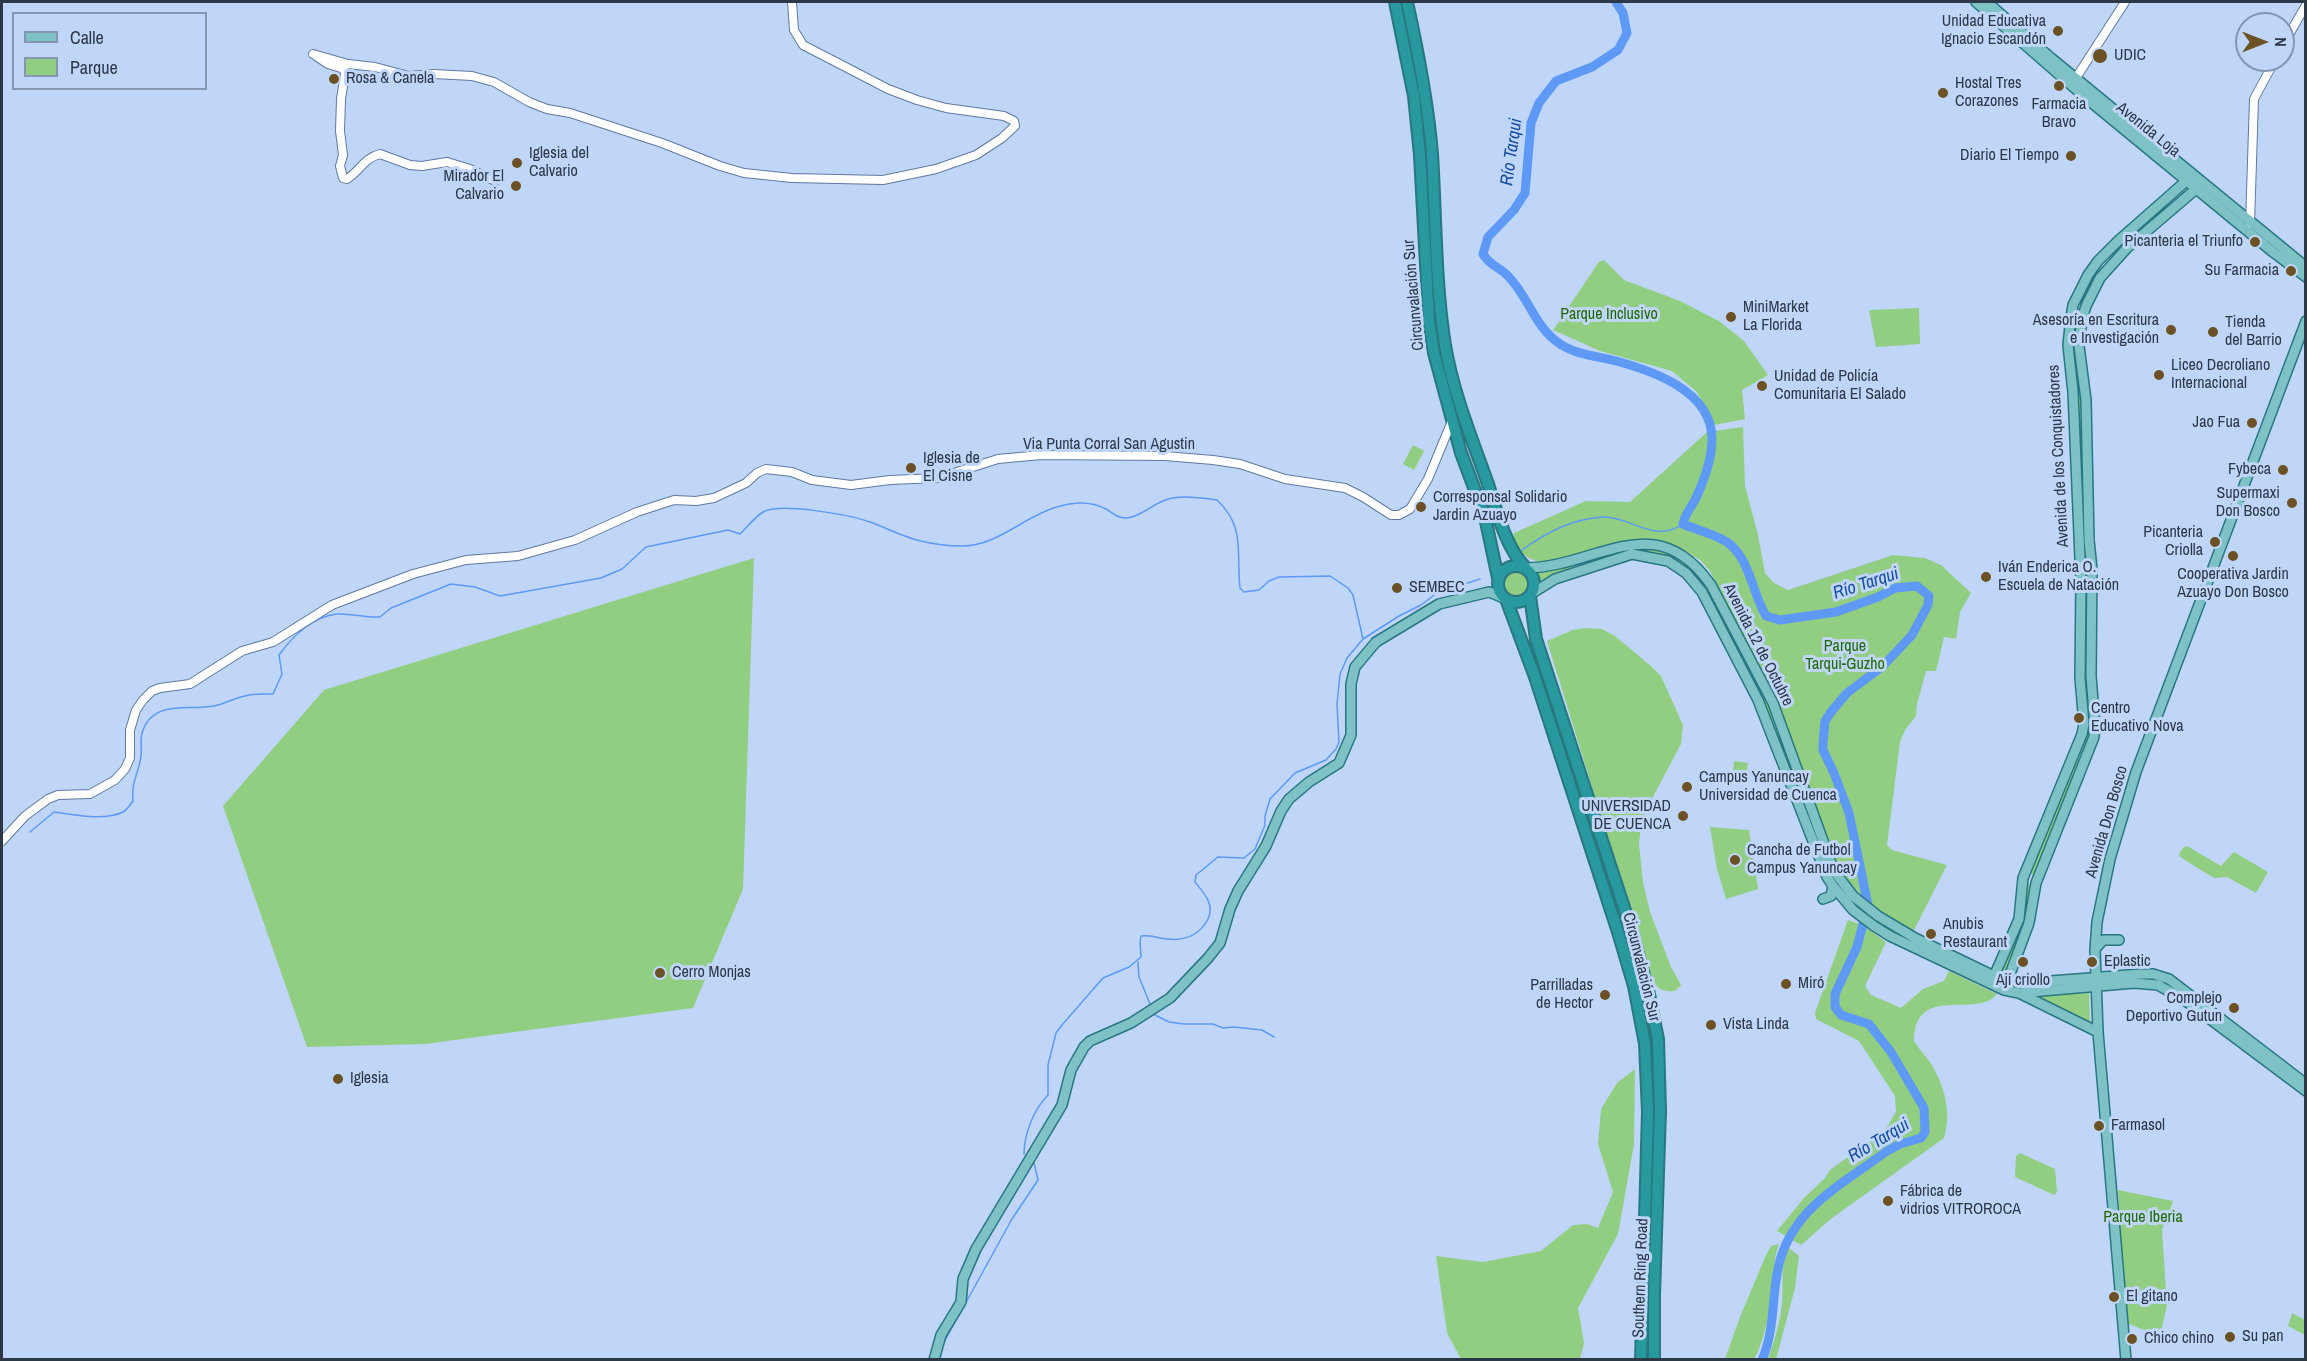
<!DOCTYPE html>
<meta charset="utf-8">
<style>
body{margin:0}
#map{position:relative;width:2307px;height:1361px;overflow:hidden;background:#bfd6f9;font-family:"Archivo Narrow",sans-serif}
canvas{display:block}
.frame{position:absolute;inset:0;border:3px solid #2c3748;pointer-events:none}
.legend{position:absolute;left:12px;top:12px;width:195px;height:78px;box-sizing:border-box;background:#bfd6f9;border:2px solid #8496b2;margin:0;padding:8px 10px;list-style:none;font-size:18px;color:#2c3748}
.legend li{display:flex;align-items:center;gap:12px;height:30px}
.legend b{width:30px;border:2px solid #8496b2}
.north{position:absolute;left:2235px;top:12px;width:60px;height:60px;box-sizing:border-box;background:#bfd6f9;border:2px solid #8496b2;border-radius:50%;rotate:90deg;font-size:16px;font-weight:700;line-height:24px;text-align:center;color:#2c3748}
.north::after{content:'';display:block;margin:auto;width:21px;height:27px;background:#6b5123;clip-path:polygon(50% 0,100% 100%,50% 72%,0 100%)}
</style>
<div id="map">
<canvas width="2307" height="1361"></canvas>
<div class="frame"></div>
<ul class="legend">
<li><b style="height:8px;background:#7ec2c5"></b>Calle</li>
<li><b style="height:16px;background:#91ce81"></b>Parque</li>
</ul>
<div class="north">N</div>
</div>
<script>
const ctx = document.querySelector('canvas').getContext('2d');
ctx.lineJoin = 'round';
function paint(path, color) { ctx.fillStyle = color; ctx.fill(path, 'evenodd'); }
function trace(path, color, width, dash) { ctx.strokeStyle = color; ctx.lineWidth = width; ctx.lineCap = dash ? 'butt' : 'round'; ctx.setLineDash(dash || []); ctx.stroke(path); }
function drawText(font, color, halo, rows, align = 'center') {
  ctx.font = font + ' "Archivo Narrow",sans-serif'; ctx.lineWidth = 6; ctx.setLineDash([]); ctx.textBaseline = 'middle'; ctx.strokeStyle = halo; ctx.fillStyle = color; for (const [text, x, y, turn = 0] of rows) {
    ctx.save(); ctx.translate(x, y); ctx.rotate((+turn || 0) * Math.PI / 180); ctx.textAlign = isNaN(turn) ? turn : align; if (halo) ctx.strokeText(text, 0, 0); ctx.fillText(text, 0, 0); ctx.restore();
  }
}
paint(new Path2D(`
 M 1604,260 L 1624,280 L 1680,301 L 1719,321 L 1744,341 L 1768,375 L 1742,390 L 1745,419 L 1715,425 L 1697,392 L 1672,371 L 1600,351 L 1553,330 L 1599,262 Z
 M 1919,308 L 1920,344 L 1876,347 L 1869,310 Z
 M 2077,313 L 2080,313 L 2085,532 L 2082,533 L 2072,351 L 2072,336 Z
 M 1743,427 L 1745,486 L 1758,535 L 1765,573 L 1774,583 L 1788,590 L 1893,555 L 1925,558 L 1941,565 L 1971,593 L 1960,612 L 1956,639 L 1944,637 L 1936,671 L 1926,671 L 1917,704 L 1916,716 L 1905,730 L 1900,742 L 1887,845 L 1892,850 L 1947,865 L 1912,934 L 1879,912 L 1854,888 L 1833,858 L 1776,701 L 1710,571 L 1700,560 L 1680,548 L 1652,541 L 1544,563 C 1530,560 1520,554 1513,542 L 1514,533 L 1586,501 L 1630,502 L 1707,432 Z
 M 1413,445 L 1424,451 L 1414,470 L 1403,464 Z
 M 2083,545 L 2086,545 L 2089,563 L 2090,713 L 2087,717 L 2085,704 Z
 M 1630,548 L 1645,548 L 1666,552 L 1698,571 L 1770,704 L 1847,895 L 1845,897 L 1829,875 L 1762,700 L 1709,595 L 1695,573 L 1672,557 L 1645,551 L 1631,552 L 1580,564 L 1554,574 L 1543,579 L 1537,587 L 1537,579 L 1531,569 Z
 M 754,558 L 743,889 L 693,1008 L 425,1044 L 307,1047 L 223,806 L 324,690 Z
 M1500 583a16 16 0 1 1 32 0a16 16 0 1 1-32 0Z
 M 1585,628 L 1602,629 L 1615,636 L 1652,667 L 1661,676 L 1683,725 L 1681,744 L 1647,808 L 1641,825 L 1639,844 L 1643,882 L 1650,912 L 1671,967 L 1681,985 L 1675,991 C 1664,992 1659,990 1652,981 L 1547,641 L 1573,630 Z
 M 2088,728 L 2091,731 L 2089,741 L 2035,875 L 2032,875 L 2032,869 L 2079,756 Z
 M 1734,761 L 1748,763 L 1745,784 L 1732,782 Z
 M 1710,827 L 1749,830 L 1758,889 L 1726,899 L 1717,869 Z
 M 2187,846 L 2221,866 L 2234,852 L 2268,872 L 2256,893 L 2227,877 L 2214,878 L 2180,857 L 2179,854 L 2184,847 Z
 M 2029,883 L 2031,887 L 2027,922 L 2006,971 L 2003,975 L 2001,971 Z
 M 1848,920 L 1862,925 L 1886,942 L 1865,986 L 1871,995 L 1901,1008 L 1923,989 L 1944,981 L 1949,971 L 1997,994 C 1977,1020 1915,982 1914,1041 C 1920,1051 1929,1059 1934,1069 C 1946,1091 1951,1114 1944,1138 L 1832,1218 L 1801,1245 L 1777,1231 L 1804,1198 L 1825,1178 L 1830,1170 L 1885,1130 L 1896,1112 L 1895,1096 L 1859,1041 L 1816,1019 L 1815,1013 Z
 M 2089,993 L 2090,1022 L 2038,996 Z
 M 1635,1069 L 1634,1144 L 1618,1234 L 1578,1308 L 1584,1343 L 1580,1359 L 1461,1359 L 1447,1333 L 1436,1256 L 1483,1262 L 1541,1251 L 1573,1225 L 1587,1224 L 1598,1228 L 1613,1192 L 1598,1144 L 1601,1109 L 1617,1083 Z
 M 2020,1153 L 2055,1169 L 2057,1192 L 2054,1195 L 2015,1177 L 2016,1156 Z
 M 2118,1190 L 2173,1201 L 2162,1230 L 2167,1305 L 2160,1336 L 2126,1323 Z
 M 1779,1244 C 1774,1258 1774,1268 1773,1281 C 1772,1301 1764,1344 1754,1359 L 1725,1359 L 1740,1317 L 1766,1255 L 1771,1246 Z
 M 1789,1248 L 1799,1256 L 1795,1288 L 1776,1359 L 1768,1359 C 1774,1342 1780,1323 1782,1304 C 1784,1285 1779,1267 1789,1248 Z
 M 2292,1313 L 2305,1320 L 2305,1335 L 2288,1326 Z`), '#91ce81');
trace(new Path2D(`
 M 1522,550 C 1547,532 1572,519 1603,517 C 1630,516 1654,544 1683,524
 M 30,832 L 54,812 C 72,815 105,821 123,812 C 127,810 130,805 133,801 C 131,781 139,773 141,756 C 142,748 140,740 142,733 C 152,699 187,711 214,706 C 225,704 234,698 245,696 C 253,693 264,694 273,694 L 282,674 L 279,655 C 292,637 313,616 337,614 C 351,613 366,618 380,617 L 391,608 L 451,584 L 475,587 L 500,596 L 601,578 L 622,569 L 646,547 L 728,530 L 740,534 C 747,527 755,517 763,512 C 780,502 850,515 870,522 C 887,528 903,537 921,541 C 933,544 949,546 962,546 C 998,546 1024,516 1057,507 C 1073,502 1091,501 1106,509 C 1113,513 1117,518 1126,518 C 1140,517 1150,506 1163,501 C 1178,494 1201,498 1217,500 C 1246,527 1236,553 1240,588 L 1244,592 L 1259,590 L 1269,581 L 1279,577 L 1330,576 L 1348,588 L 1353,595 L 1363,639
 M 1138,962 L 1139,977 L 1150,1004
 M 1155,1015 L 1169,1022 L 1184,1024 L 1213,1024 L 1223,1028 L 1234,1027 L 1262,1030 L 1274,1037
 M 1024,1154 C 1024,1134 1034,1109 1048,1095 L 1048,1065 L 1056,1033 L 1062,1025 L 1103,978 L 1129,967 L 1141,957 L 1140,942 L 1141,936 C 1149,935 1153,936 1160,938 C 1180,942 1198,938 1208,919 C 1215,905 1204,893 1195,882 L 1196,875 L 1218,857 L 1244,858 L 1255,849 L 1265,825 L 1265,816 L 1270,799 L 1295,773 L 1326,760 L 1336,749 L 1339,742 L 1337,704 L 1340,674 L 1347,658 L 1363,639 L 1399,616 L 1421,605 L 1437,593 L 1480,579
 M 943,1344 L 1012,1219 L 1038,1180 L 1034,1163
 M 940,1360 L 941,1352`), '#5e99f6', 1.5);
trace(new Path2D(`
 M 1616,2 L 1623,13 L 1627,33 L 1618,50 L 1592,67 L 1556,81 L 1539,103 L 1531,123 L 1525,193 L 1514,210 L 1488,237 L 1483,254 C 1489,265 1499,267 1507,275 C 1528,295 1534,327 1560,344 C 1577,355 1597,356 1616,361 C 1653,371 1712,391 1712,439 C 1712,459 1703,483 1695,500 C 1690,509 1685,514 1683,524 C 1697,530 1714,534 1727,542 C 1750,558 1752,593 1766,616 L 1780,620 L 1836,612 L 1878,597 L 1895,588 L 1917,586 L 1929,596 L 1928,605 L 1912,635 L 1883,666 L 1847,693 L 1831,712 L 1825,721 L 1823,743 L 1823,750 L 1834,773 L 1849,813 L 1868,905 L 1857,947 L 1835,994 L 1835,1007 L 1841,1015 L 1869,1024 L 1891,1052 L 1924,1108 L 1925,1132 L 1921,1138 L 1900,1144 L 1887,1151 C 1840,1186 1787,1211 1777,1274 C 1772,1302 1774,1333 1762,1360`), '#5e99f6', 9);
const minor = new Path2D(`
 M 2283,45 L 2306,5
 M 313,54 L 348,64 L 375,67 L 409,76 L 434,74 L 472,76 L 494,82 L 529,102 L 547,109 L 570,113 L 662,143 L 720,166 L 744,173 L 792,178 L 883,180 L 936,169 L 976,155 L 1002,138 L 1015,126 L 1014,121 L 1004,116 L 946,108 L 917,100 L 888,89 L 803,45 L 794,30 L 792,2
 M 316,56 L 328,64 L 344,69 L 345,74 L 341,99 L 340,131 L 343,155 L 340,166 L 343,178 L 347,179 C 360,171 364,158 380,154 L 410,165 L 422,166 L 447,162 L 470,169 L 495,181
 M 2074,81 L 2125,2
 M 2250,224 L 2254,99 L 2275,60
 M 2,841 L 25,816 L 48,799 L 58,795 L 90,794 L 115,780 L 125,769 L 130,758 L 130,730 L 136,710 L 143,700 L 152,691 L 160,688 L 190,684 L 242,651 L 273,642 L 332,605 L 413,574 L 466,560 L 518,556 L 575,540 L 637,512 L 674,500 L 696,501 L 714,498 L 746,483 L 757,473 L 766,469 L 792,472 L 812,480 L 851,485 L 890,480 L 938,478 L 998,459 L 1041,455 L 1165,456 L 1213,460 L 1240,464 L 1285,479 L 1345,488 L 1363,497 L 1391,515 L 1399,515 L 1410,509 L 1428,479 L 1452,421`);
const major = new Path2D(`
 M 1976,2 L 2086,98 L 2273,252 L 2306,277
 M 1987,2 L 2051,58 L 2306,267
 M 1526,568 C 1598,567 1655,505 1711,585 L 1773,703 L 1834,871 L 1853,896 L 1878,916 L 1915,938 L 1994,976 L 2007,981 L 2025,983 L 2141,974 L 2153,974 L 2169,979 L 2306,1084
 M 1531,594 L 1555,579 L 1632,554 L 1668,561 L 1686,573 L 1702,592 L 1758,700 L 1827,877 L 1833,886 L 1853,910 L 1874,926 L 1890,936 L 2004,990 L 2019,993 L 2134,983 L 2158,985 L 2183,999 L 2306,1091
 M 1823,899 L 1831,896 L 1833,886
 M 2096,948 L 2103,940 L 2119,940
 M 1992,981 L 2019,919 L 2023,878 L 2082,734 L 2084,724 L 2080,678 L 2081,582 L 2073,392 L 2068,345 L 2071,317 L 2073,305 L 2088,275 L 2098,261 L 2118,241 L 2193,175
 M 2006,985 L 2029,923 L 2036,883 L 2094,737 L 2095,726 L 2091,676 L 2092,569 L 2089,540 L 2086,400 L 2079,346 L 2082,319 L 2086,306 L 2100,278 L 2127,248 L 2203,183
 M 2019,993 L 2098,1032
 M 934,1360 L 941,1335 L 961,1302 L 963,1279 L 976,1249 L 1062,1105 L 1071,1070 L 1084,1047 L 1090,1041 L 1131,1023 L 1170,998 L 1208,958 L 1220,943 L 1230,909 L 1238,891 L 1266,846 L 1281,811 L 1289,799 L 1309,782 L 1339,763 L 1351,735 L 1351,684 L 1355,667 L 1376,642 L 1439,604 L 1489,592 L 1504,598
 M 2126,1360 L 2098,1032 L 2095,950 L 2097,922 L 2110,859 L 2136,772 L 2306,321`);
const highway = new Path2D(`
 M 1395,2 L 1414,96 L 1420,155 L 1429,321 L 1434,353 L 1461,453 L 1485,517 L 1498,578
 M 1407,2 C 1418,52 1428,103 1432,154 C 1436,218 1435,282 1445,345 C 1453,393 1472,439 1488,484 C 1496,509 1506,548 1525,567
 M1498 584a18 18 0 1 1 36 0a18 18 0 1 1-36 0Z
 M 1530,596 L 1536,639 L 1633,935 L 1649,994 L 1658,1039 L 1660,1111 L 1654,1295 L 1654,1360
 M 1506,599 L 1535,677 L 1618,932 L 1634,986 L 1645,1044 L 1648,1112 L 1641,1360`);
trace(minor, '#5f79a0', 10);
trace(major, '#297781', 12);
trace(highway, '#297781', 14);
trace(minor, '#fff', 8);
trace(major, '#7ec2c5', 9);
trace(highway, '#289a9f', 10);
for (const [x, y, r, color] of [
 [2058,31,6,"#6b5123"],
 [2100,56,8,"#6b5123"],
 [334,79,6,"#6b5123"],
 [2059,86,6,"#6b5123"],
 [1943,93,6,"#6b5123"],
 [2071,156,6,"#6b5123"],
 [517,163,6,"#6b5123"],
 [516,186,6,"#6b5123"],
 [2255,242,6,"#6b5123"],
 [2291,271,6,"#6b5123"],
 [1731,317,6,"#6b5123"],
 [2171,330,6,"#6b5123"],
 [2213,332,6,"#6b5123"],
 [2159,375,6,"#6b5123"],
 [1762,386,6,"#6b5123"],
 [2252,423,6,"#6b5123"],
 [911,468,6,"#6b5123"],
 [2283,470,6,"#6b5123"],
 [2292,503,6,"#6b5123"],
 [1421,507,6,"#6b5123"],
 [2215,542,6,"#6b5123"],
 [2233,556,6,"#6b5123"],
 [1986,577,6,"#6b5123"],
 [1397,588,6,"#6b5123"],
 [2079,718,6,"#6b5123"],
 [1687,787,6,"#6b5123"],
 [1683,816,6,"#6b5123"],
 [1735,860,6,"#6b5123"],
 [1931,934,6,"#6b5123"],
 [2023,962,6,"#6b5123"],
 [2092,962,6,"#6b5123"],
 [660,973,6,"#6b5123"],
 [1786,984,6,"#6b5123"],
 [1605,995,6,"#6b5123"],
 [2234,1008,6,"#6b5123"],
 [1711,1025,6,"#6b5123"],
 [338,1079,6,"#6b5123"],
 [2099,1126,6,"#6b5123"],
 [1888,1201,6,"#6b5123"],
 [2114,1297,6,"#6b5123"],
 [2230,1337,6,"#6b5123"],
 [2132,1339,6,"#6b5123"]
]) { const dot = new Path2D(); dot.arc(x, y, r, 0, 2 * Math.PI); ctx.fillStyle = color; ctx.fill(dot); trace(dot, '#bfd6f9', 2); }
drawText('16px', '#2c3748', '#bfd6f9', [
 ["Unidad Educativa",2046,22,"right"],
 ["Ignacio Escandón",2046,40,"right"],
 ["UDIC",2114,56],
 ["Rosa & Canela",346,79],
 ["Hostal Tres",1955,84],
 ["Corazones",1955,102],
 ["Farmacia",2059,105,"center"],
 ["Bravo",2059,123,"center"],
 ["Iglesia del",529,154],
 ["Calvario",529,172],
 ["Diario El Tiempo",2059,156,"right"],
 ["Mirador El",504,177,"right"],
 ["Calvario",504,195,"right"],
 ["Picanteria el Triunfo",2243,242,"right"],
 ["Su Farmacia",2279,271,"right"],
 ["MiniMarket",1743,308],
 ["La Florida",1743,326],
 ["Asesoría en Escritura",2159,321,"right"],
 ["e Investigación",2159,339,"right"],
 ["Tienda",2225,323],
 ["del Barrio",2225,341],
 ["Liceo Decroliano",2171,366],
 ["Internacional",2171,384],
 ["Unidad de Policía",1774,377],
 ["Comunitaria El Salado",1774,395],
 ["Jao Fua",2240,423,"right"],
 ["Iglesia de",923,459],
 ["El Cisne",923,477],
 ["Fybeca",2271,470,"right"],
 ["Supermaxi",2280,494,"right"],
 ["Don Bosco",2280,512,"right"],
 ["Corresponsal Solidario",1433,498],
 ["Jardin Azuayo",1433,516],
 ["Picanteria",2203,533,"right"],
 ["Criolla",2203,551,"right"],
 ["Iván Enderica O.",1998,568],
 ["Escuela de Natación",1998,586],
 ["Cooperativa Jardin",2233,575,"center"],
 ["Azuayo Don Bosco",2233,593,"center"],
 ["SEMBEC",1409,588],
 ["Centro",2091,709],
 ["Educativo Nova",2091,727],
 ["Campus Yanuncay",1699,778],
 ["Universidad de Cuenca",1699,796],
 ["UNIVERSIDAD",1671,807,"right"],
 ["DE CUENCA",1671,825,"right"],
 ["Cancha de Futbol",1747,851],
 ["Campus Yanuncay",1747,869],
 ["Anubis",1943,925],
 ["Restaurant",1943,943],
 ["Eplastic",2104,962],
 ["Cerro Monjas",672,973],
 ["Ají criollo",2023,981,"center"],
 ["Miró",1798,984],
 ["Parrilladas",1593,986,"right"],
 ["de Hector",1593,1004,"right"],
 ["Complejo",2222,999,"right"],
 ["Deportivo Gutun",2222,1017,"right"],
 ["Vista Linda",1723,1025],
 ["Iglesia",350,1079],
 ["Farmasol",2111,1126],
 ["Fábrica de",1900,1192],
 ["vidrios VITROROCA",1900,1210],
 ["El gitano",2126,1297],
 ["Su pan",2242,1337],
 ["Chico chino",2144,1339]
], 'left');
drawText('16px', '#2c3748', '#bfd6f9', [
 ["Avenida Loja",2148,130,39],
 ["Circunvalación Sur",1414,295,-95],
 ["Via Punta Corral San Agustin",1109,445],
 ["Avenida de los Conquistadores",2059,456,-93],
 ["Avenida 12 de Octubre",1758,645,63],
 ["Avenida Don Bosco",2107,822,-74],
 ["Circunvalación Sur",1641,967,76],
 ["Southern Ring Road",1641,1278,-88]
]);
drawText('16px', '#216800', '#bfd6f9', [
 ["Parque Inclusivo",1609,315],
 ["Parque",1845,647],
 ["Tarqui-Guzho",1845,665],
 ["Parque Iberia",2143,1218]
]);
drawText('italic 18px', '#184da0', '#bfd6f9', [
 ["Río Tarqui",1512,152,-82],
 ["Río Tarqui",1866,584,-18],
 ["Río Tarqui",1879,1141,-31]
]);
</script>
